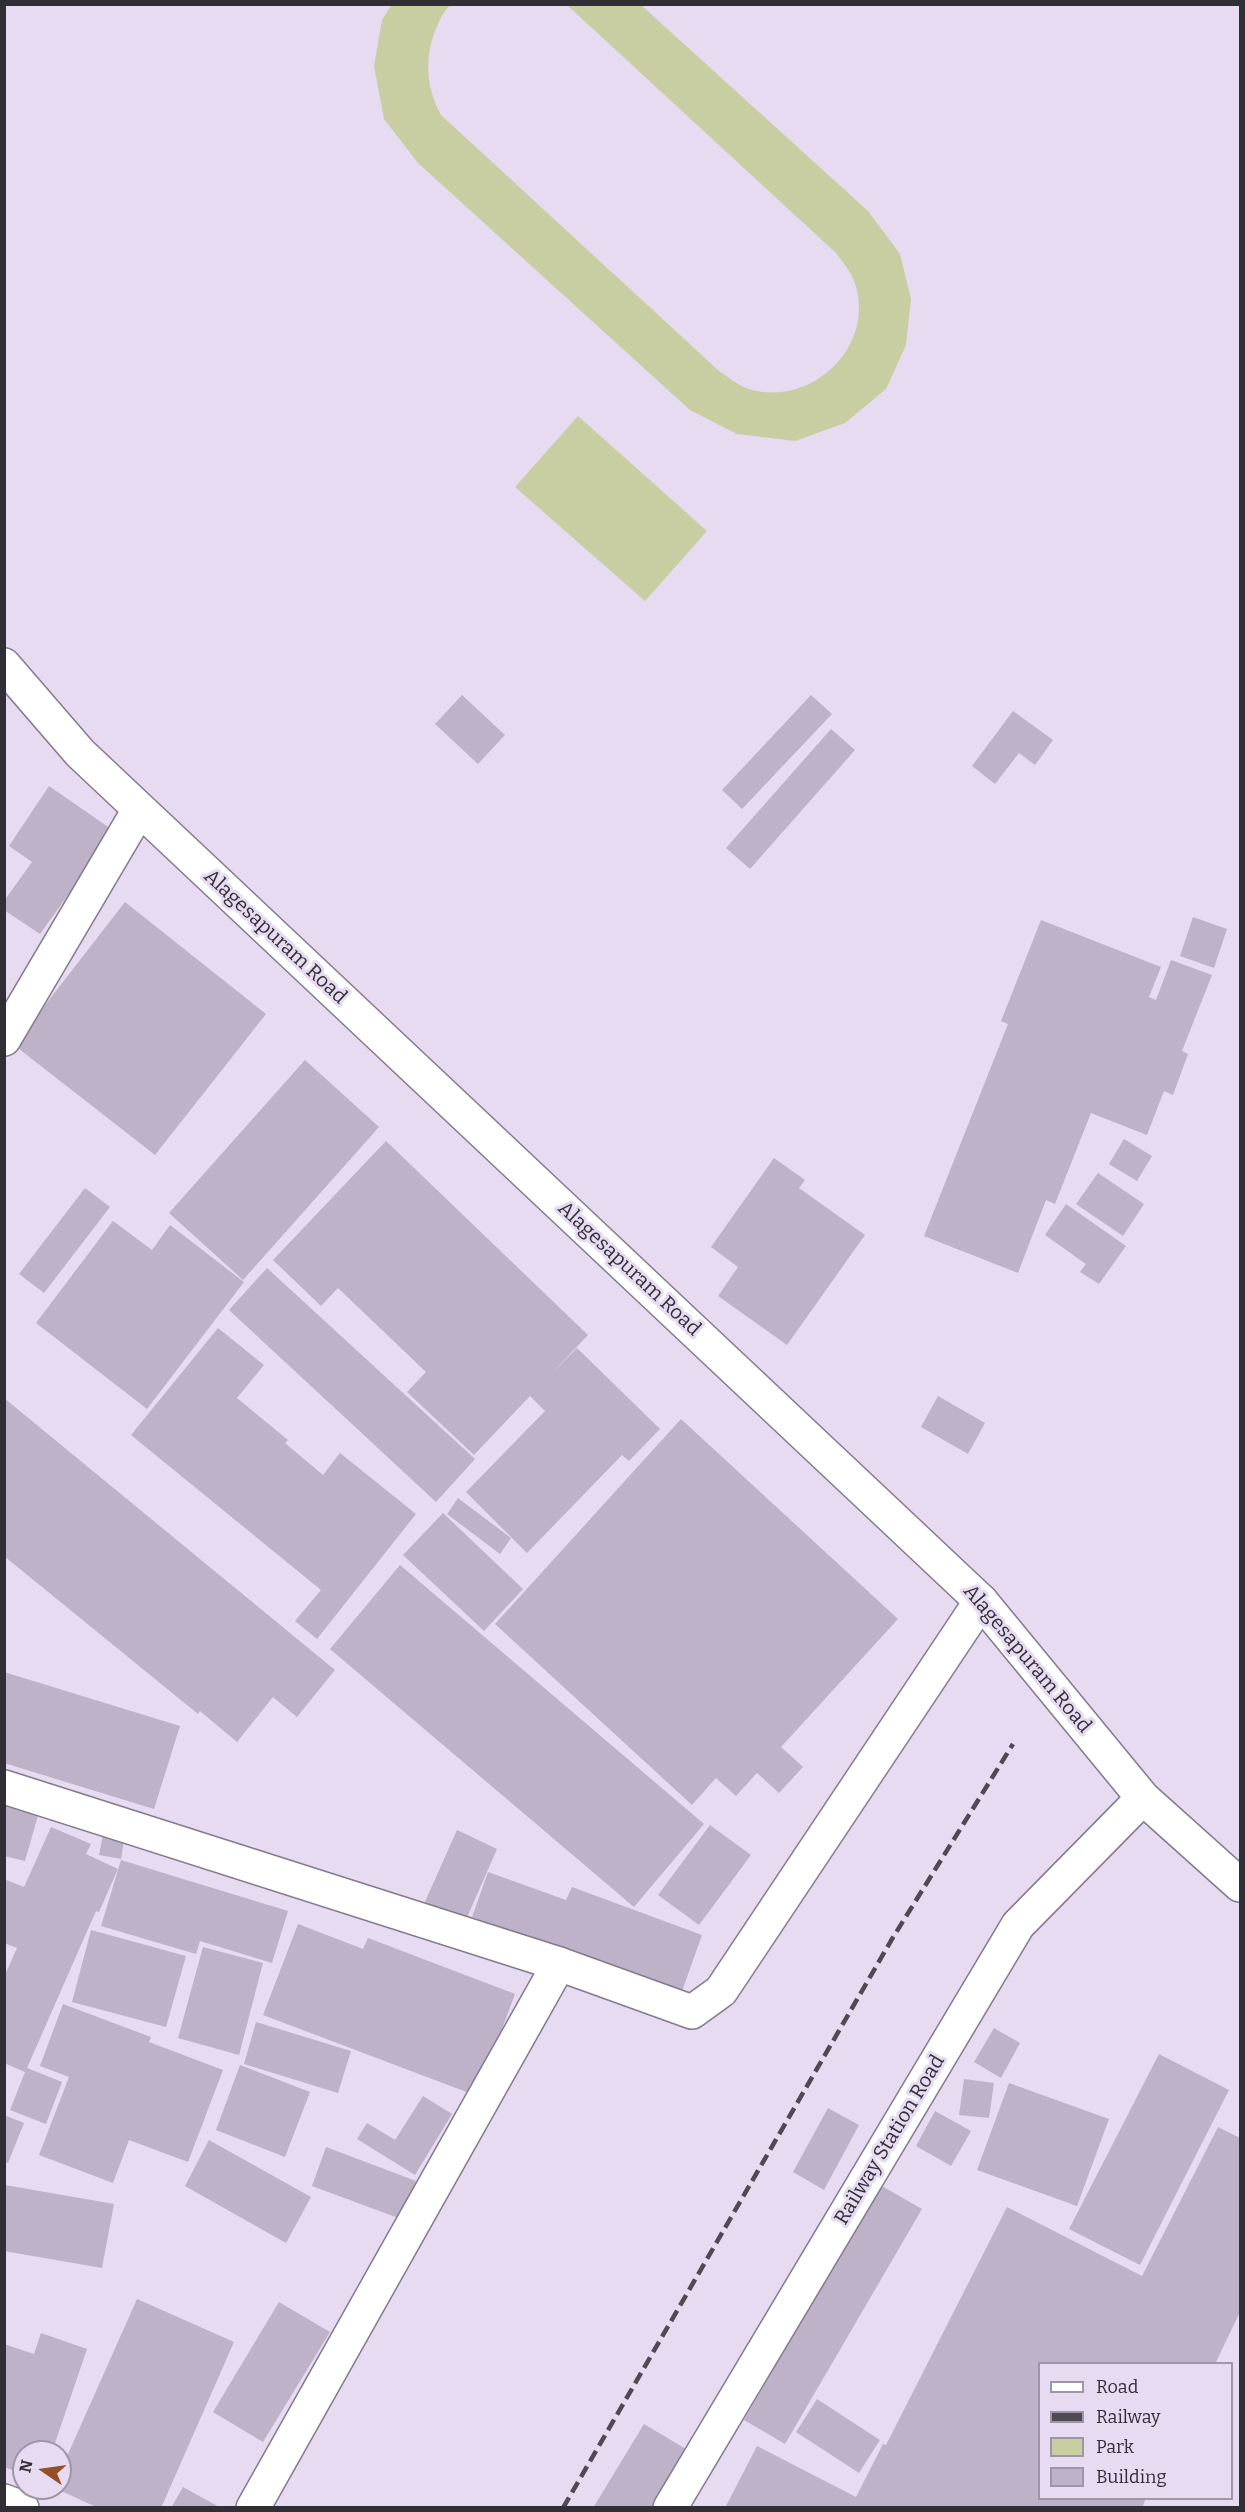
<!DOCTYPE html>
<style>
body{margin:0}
#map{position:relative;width:1245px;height:2512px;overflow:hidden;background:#e6dbf1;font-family:Bitter,serif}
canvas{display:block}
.frame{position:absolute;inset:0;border:6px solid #322e36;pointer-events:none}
.legend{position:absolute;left:1038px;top:2362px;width:195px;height:138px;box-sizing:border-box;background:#e6dbf1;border:2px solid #9e96a6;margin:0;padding:8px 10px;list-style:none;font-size:18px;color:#322e36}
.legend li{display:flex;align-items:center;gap:12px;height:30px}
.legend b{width:30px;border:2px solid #9e96a6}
.north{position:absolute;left:12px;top:2440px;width:60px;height:60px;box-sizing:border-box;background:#e6dbf1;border:2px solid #9e96a6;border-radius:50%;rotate:283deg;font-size:16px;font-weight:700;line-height:24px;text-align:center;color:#322e36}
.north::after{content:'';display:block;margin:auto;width:21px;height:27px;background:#944f24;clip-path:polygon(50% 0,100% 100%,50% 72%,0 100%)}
</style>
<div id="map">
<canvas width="1245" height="2512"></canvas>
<div class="frame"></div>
<ul class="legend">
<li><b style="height:8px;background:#fff"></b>Road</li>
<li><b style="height:8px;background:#4e4953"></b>Railway</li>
<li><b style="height:16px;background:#c9cda2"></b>Park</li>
<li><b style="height:16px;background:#bdb2c8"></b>Building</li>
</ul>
<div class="north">N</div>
</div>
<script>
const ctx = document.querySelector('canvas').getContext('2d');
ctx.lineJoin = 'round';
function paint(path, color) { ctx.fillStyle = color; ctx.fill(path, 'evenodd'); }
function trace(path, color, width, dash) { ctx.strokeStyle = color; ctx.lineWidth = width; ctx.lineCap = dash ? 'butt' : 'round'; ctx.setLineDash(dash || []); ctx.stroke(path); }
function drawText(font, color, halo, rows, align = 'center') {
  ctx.font = font + ' Bitter,serif'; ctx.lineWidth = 6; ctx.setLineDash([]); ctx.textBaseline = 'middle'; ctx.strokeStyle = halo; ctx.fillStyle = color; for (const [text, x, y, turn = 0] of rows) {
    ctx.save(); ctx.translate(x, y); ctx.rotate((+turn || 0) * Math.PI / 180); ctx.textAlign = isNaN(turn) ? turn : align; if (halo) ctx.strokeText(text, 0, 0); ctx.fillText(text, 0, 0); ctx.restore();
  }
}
paint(new Path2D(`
 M 392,4 L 451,5 C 444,10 442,16 438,24 C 424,55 425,85 441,115 L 718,370 C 728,377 737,385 749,389 C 815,409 881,340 852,276 C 848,268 841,260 836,253 L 567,5 L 641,5 L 868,211 L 900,254 L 911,299 L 906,345 L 886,389 L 845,423 L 795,441 L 737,434 L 690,410 L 418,163 L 384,119 L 374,66 L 382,20 Z
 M 578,416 L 707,531 L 645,601 L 515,487 Z`), '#c9cda2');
paint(new Path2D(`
 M 462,695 L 505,735 L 478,764 L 435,724 Z
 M 811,695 L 832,714 L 742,809 L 722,790 Z
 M 1013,711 L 1053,740 L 1035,765 L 1019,753 L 995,784 L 972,766 Z
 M 831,729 L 855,750 L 750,869 L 726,848 Z
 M 49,786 L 114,831 L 40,934 L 4,910 L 4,901 L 32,862 L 9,846 Z
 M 125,902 L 266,1014 L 155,1155 L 14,1045 Z
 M 1193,917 L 1227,929 L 1214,968 L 1180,956 Z
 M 1041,920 L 1161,967 L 1149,997 L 1156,1000 L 1171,960 L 1212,975 L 1182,1051 L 1188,1054 L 1173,1095 L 1164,1091 L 1147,1135 L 1091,1113 L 1055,1204 L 1046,1200 L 1018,1273 L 924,1236 L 1008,1024 L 1001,1021 Z
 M 305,1060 L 379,1127 L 243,1280 L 169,1213 Z
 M 1124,1139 L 1152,1156 L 1137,1181 L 1109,1164 Z
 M 386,1141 L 588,1335 L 552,1373 L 577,1348 L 660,1429 L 629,1461 L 622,1455 L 527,1553 L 466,1492 L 545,1411 L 530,1396 L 474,1455 L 407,1392 L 426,1372 L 338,1288 L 321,1306 L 273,1260 Z
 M 774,1158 L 805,1180 L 799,1188 L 865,1235 L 787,1345 L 718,1296 L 738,1267 L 711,1247 Z
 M 1098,1173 L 1144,1204 L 1123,1236 L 1076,1204 Z
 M 85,1188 L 110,1207 L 44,1293 L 19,1274 Z
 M 1066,1204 L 1126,1246 L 1099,1284 L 1080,1272 L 1086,1264 L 1045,1235 Z
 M 113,1221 L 152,1250 L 170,1225 L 244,1282 L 147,1409 L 36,1323 Z
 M 267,1268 L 475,1459 L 436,1502 L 229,1310 Z
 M 218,1328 L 264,1365 L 237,1398 L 288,1440 L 285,1443 L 323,1475 L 340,1453 L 416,1514 L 317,1639 L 295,1621 L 321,1590 L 131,1435 Z
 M 938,1396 L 985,1423 L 968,1454 L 921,1427 Z
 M 4,1398 L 335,1670 L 297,1717 L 273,1697 L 237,1742 L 200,1711 L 198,1714 L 4,1556 Z
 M 681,1419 L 898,1619 L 781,1747 L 803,1767 L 779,1793 L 757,1773 L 736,1796 L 716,1778 L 692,1805 L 495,1624 Z
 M 458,1498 L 511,1538 L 500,1554 L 447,1514 Z
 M 443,1513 L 523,1589 L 484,1631 L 403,1555 Z
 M 400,1565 L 704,1824 L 634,1907 L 330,1649 Z
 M 4,1672 L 180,1726 L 154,1809 L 4,1763 Z
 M 4,1803 L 39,1812 L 25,1861 L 4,1856 Z
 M 710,1825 L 751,1855 L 699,1925 L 658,1895 Z
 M 51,1827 L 91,1844 L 86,1854 L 118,1869 L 99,1912 L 96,1911 L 27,2068 L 62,2082 L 46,2124 L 10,2110 L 25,2072 L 4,2063 L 4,1977 L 17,1948 L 4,1943 L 4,1879 L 24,1887 Z
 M 104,1830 L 125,1834 L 121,1859 L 99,1855 Z
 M 457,1830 L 497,1849 L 465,1922 L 424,1904 Z
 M 121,1860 L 288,1911 L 272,1963 L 200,1941 L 196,1954 L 101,1926 Z
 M 488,1872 L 566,1900 L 572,1887 L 702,1935 L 681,1994 L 472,1917 Z
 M 298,1924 L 363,1949 L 368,1938 L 515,1994 L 477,2096 L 263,2015 Z
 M 91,1930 L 186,1956 L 166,2027 L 72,2002 Z
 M 203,1947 L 263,1963 L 239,2055 L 178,2038 Z
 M 63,2004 L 151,2037 L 149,2042 L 223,2070 L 188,2162 L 129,2140 L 113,2183 L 39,2155 L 69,2077 L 40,2066 Z
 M 256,2022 L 351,2051 L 338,2093 L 244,2064 Z
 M 994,2028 L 1020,2043 L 1001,2078 L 974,2062 Z
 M 1159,2054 L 1229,2090 L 1140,2265 L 1069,2229 Z
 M 240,2065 L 310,2092 L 285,2157 L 216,2130 Z
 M 964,2079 L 994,2083 L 989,2118 L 959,2115 Z
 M 1009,2083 L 1109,2119 L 1077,2206 L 977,2170 Z
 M 423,2096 L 452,2114 L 415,2175 L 357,2139 L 367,2123 L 395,2140 Z
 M 828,2108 L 859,2125 L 824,2190 L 793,2172 Z
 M 935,2111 L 971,2131 L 951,2166 L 916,2146 Z
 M 4,2115 L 24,2123 L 8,2163 L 4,2161 Z
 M 1218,2127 L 1240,2138 L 1240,2312 L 1215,2364 L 1040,2364 L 1040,2498 L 1146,2498 L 1142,2508 L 725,2508 L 757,2446 L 856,2497 L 883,2444 L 886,2445 L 1007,2207 L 1142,2276 Z
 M 209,2140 L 311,2197 L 286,2243 L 185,2186 Z
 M 326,2147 L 416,2181 L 401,2219 L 312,2186 Z
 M 5,2185 L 114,2204 L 102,2268 L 4,2251 Z
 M 880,2185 L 922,2209 L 785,2444 L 744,2420 Z
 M 137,2299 L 234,2342 L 161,2508 L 98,2508 L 55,2488 L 60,2488 L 60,2472 Z
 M 279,2302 L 330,2332 L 263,2442 L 213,2412 Z
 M 41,2333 L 87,2349 L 52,2452 L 24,2452 L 24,2474 L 4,2467 L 4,2344 L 34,2354 Z
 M 817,2399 L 880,2440 L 859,2473 L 796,2432 Z
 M 644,2424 L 686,2449 L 651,2508 L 593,2508 Z
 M 183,2487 L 221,2508 L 171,2508 Z`), '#bdb2c8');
const minor = new Path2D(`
 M 4,1039 L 139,810
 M 4,1787 L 559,1964`);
const tertiary = new Path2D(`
 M 4,2501 L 22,2508
 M 253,2508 L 559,1964 L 692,2012 L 721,1991 L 981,1601
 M 670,2508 L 1018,1925 L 1143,1798`);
const secondary = new Path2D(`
 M 4,665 L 80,753 L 981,1601 L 1143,1798 L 1240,1885`);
trace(minor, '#84798d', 36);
trace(tertiary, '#84798d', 36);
trace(secondary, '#84798d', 36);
trace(minor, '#fff', 33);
trace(tertiary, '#fff', 33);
trace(secondary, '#fff', 33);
trace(new Path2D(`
 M 563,2508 L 892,1939 L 1013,1744`), '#4e4953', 4.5, [12, 6]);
drawText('20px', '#322e36', '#e6dbf1', [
 ["Alagesapuram Road",275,937,43],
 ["Alagesapuram Road",629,1269,43],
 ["Alagesapuram Road",1027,1659,50],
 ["Railway Station Road",890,2140,-59]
]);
</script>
